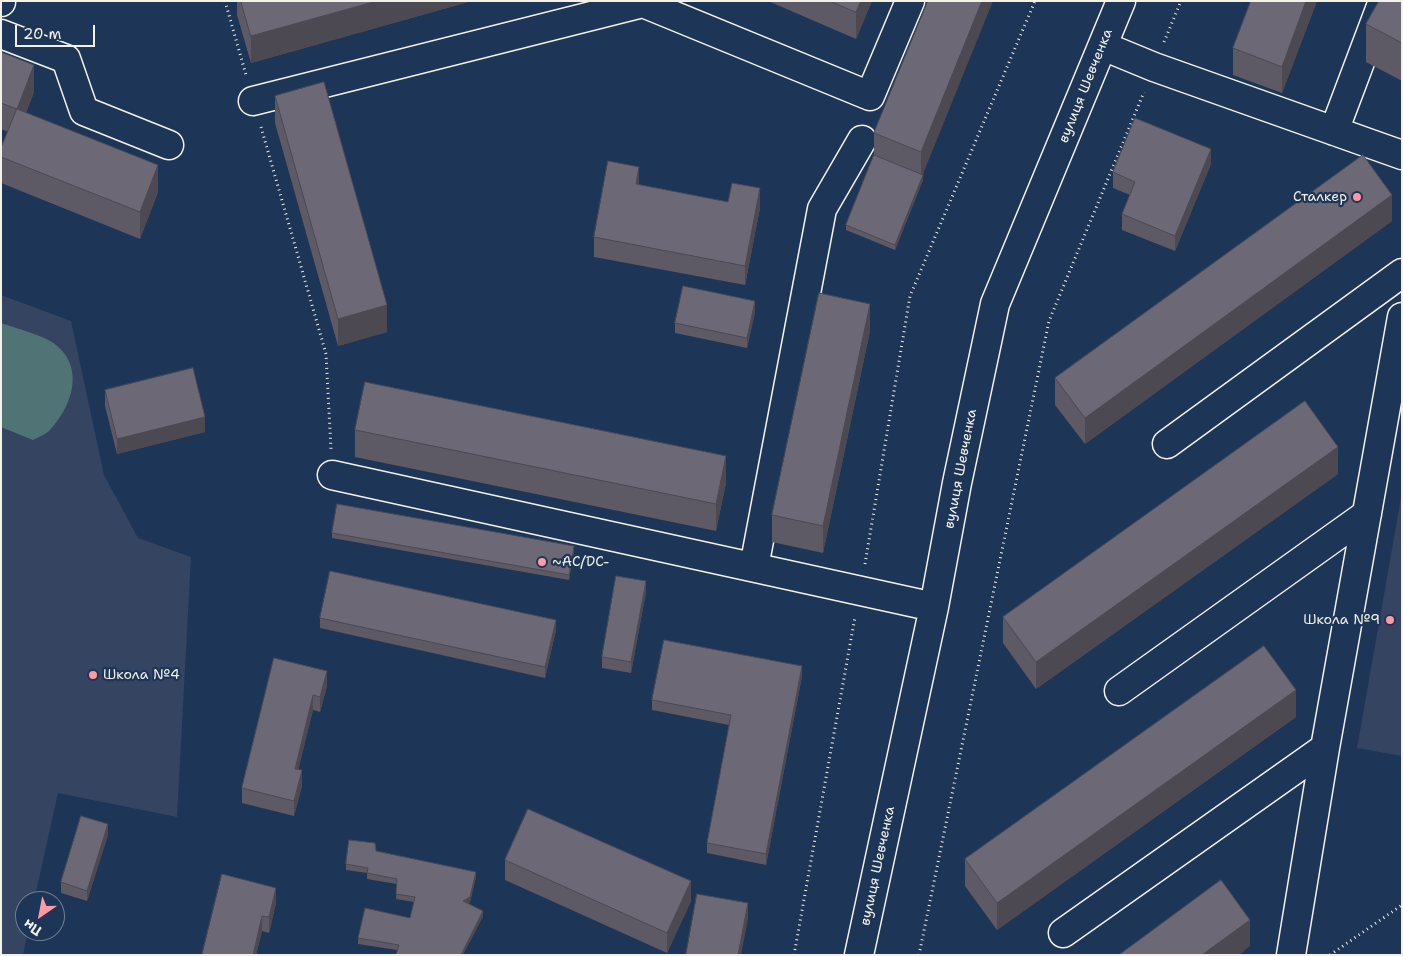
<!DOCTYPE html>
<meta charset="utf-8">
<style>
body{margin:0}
#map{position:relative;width:1403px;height:956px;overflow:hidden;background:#1d3557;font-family:"Shantell Sans",sans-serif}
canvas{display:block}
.frame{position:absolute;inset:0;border:2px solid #f4f1e8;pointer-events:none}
.north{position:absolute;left:15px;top:891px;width:50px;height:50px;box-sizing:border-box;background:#1d3557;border:1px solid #738091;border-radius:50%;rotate:213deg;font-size:14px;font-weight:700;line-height:20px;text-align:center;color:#f4f1e8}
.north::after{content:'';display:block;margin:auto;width:18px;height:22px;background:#ff9aa2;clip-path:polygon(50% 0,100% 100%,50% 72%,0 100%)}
.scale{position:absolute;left:15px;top:25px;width:80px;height:22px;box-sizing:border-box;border:2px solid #f4f1e8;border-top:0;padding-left:6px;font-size:15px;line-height:18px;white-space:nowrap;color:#f4f1e8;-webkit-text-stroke:4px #1d3557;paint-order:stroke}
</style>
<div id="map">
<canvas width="1403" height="956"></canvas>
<div class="frame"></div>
<div class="north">Пн</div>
<div class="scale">20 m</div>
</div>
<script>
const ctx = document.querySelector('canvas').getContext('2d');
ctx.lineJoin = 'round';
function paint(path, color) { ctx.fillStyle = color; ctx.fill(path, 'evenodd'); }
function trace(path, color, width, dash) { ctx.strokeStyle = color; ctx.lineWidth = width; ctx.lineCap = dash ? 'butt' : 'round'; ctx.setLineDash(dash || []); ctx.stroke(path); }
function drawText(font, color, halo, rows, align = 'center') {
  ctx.font = font + ' "Shantell Sans",sans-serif'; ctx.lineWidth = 4.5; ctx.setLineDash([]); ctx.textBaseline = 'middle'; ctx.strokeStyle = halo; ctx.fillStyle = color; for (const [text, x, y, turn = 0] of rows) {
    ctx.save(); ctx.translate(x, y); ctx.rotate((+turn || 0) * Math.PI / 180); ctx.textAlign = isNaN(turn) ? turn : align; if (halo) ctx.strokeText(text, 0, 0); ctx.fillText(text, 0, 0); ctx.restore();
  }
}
paint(new Path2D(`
 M 1,295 L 71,321 L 104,475 L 138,538 L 191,557 L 177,817 L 58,793 L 34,901 L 25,901 L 25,931 L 28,931 L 23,955 L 1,955 Z
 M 1402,492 L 1402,756 L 1357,748 Z`), '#354460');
paint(new Path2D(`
 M 1,323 C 15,328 41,335 52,342 C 86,365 73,405 50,430 C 46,434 39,437 33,440 L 1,427 Z`), '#507476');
const minor = new Path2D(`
 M 1,2 L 1,1
 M 643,3 L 870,96 L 910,1
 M 1,34 L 66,59 L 84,111 L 169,145
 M 1103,46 L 1154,67 L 1402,155
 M 253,101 L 643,3 L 643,1
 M 1334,131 L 1383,1
 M 1167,444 L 1402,273
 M 332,475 L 934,607
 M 754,567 L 822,209 L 862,140
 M 1119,691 L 1367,514
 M 1063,933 L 1325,748
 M 859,955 L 934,607 L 957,483 L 995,304 L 1121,1
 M 1291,955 L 1325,748 L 1402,317`);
trace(minor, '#f4f1e8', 31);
trace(new Path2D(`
 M 225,1 L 246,75
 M 1164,42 L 1181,1
 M 261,127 L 326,354 L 331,449
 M 865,564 L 910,296 L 1035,1
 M 794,955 L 855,617
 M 919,955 L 1049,321 L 1144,92
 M 1330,955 L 1402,905`), '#f4f1e8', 3, [1, 4]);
trace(minor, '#1d3557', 28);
paint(new Path2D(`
 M 237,1 L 472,1 L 251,63 L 237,15 Z
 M 768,1 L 872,1 L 856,39 Z
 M 928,1 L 923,180 L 895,250 L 846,230 L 846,225 L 874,155 L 874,133 Z
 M 1317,1 L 1282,93 L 1233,75 L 1233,48 Z
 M 1402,1 L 1402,81 L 1366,62 L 1366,24 Z
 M 1,52 L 34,92 L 26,113 L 158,192 L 140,239 L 1,183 L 1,148 L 8,132 L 1,129 Z
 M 275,96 L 387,332 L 338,346 L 275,123 Z
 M 1211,164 L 1175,251 L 1122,230 L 1122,214 L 1130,195 L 1113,188 L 1113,172 Z
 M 639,185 L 760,208 L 745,285 L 594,257 L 594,237 Z
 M 1392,221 L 1085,444 L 1055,405 L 1055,378 Z
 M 755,312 L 747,348 L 675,333 L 675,323 Z
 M 870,331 L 823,553 L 772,542 L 772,515 Z
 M 105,390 L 205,432 L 117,454 L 105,406 Z
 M 355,430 L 726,483 L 716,531 L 355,457 Z
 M 1338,474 L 1036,689 L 1003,643 L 1003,617 Z
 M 332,533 L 574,552 L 569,580 L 332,538 Z
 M 646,592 L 631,673 L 602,668 L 602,657 Z
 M 320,618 L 556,630 L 545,678 L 320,628 Z
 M 274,658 L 327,686 L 320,712 L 313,710 L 298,769 L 302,786 L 294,816 L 242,803 L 242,788 Z
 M 802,676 L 766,865 L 707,853 L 707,843 L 729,725 L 652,710 L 652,700 Z
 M 1296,717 L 997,930 L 965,886 L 965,859 Z
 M 108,835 L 87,901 L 61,893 L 61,882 Z
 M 376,851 L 476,877 L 470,902 L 468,904 L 483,917 L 397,950 L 358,944 L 358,938 L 410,918 L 414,902 L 396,899 L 397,884 L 367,879 L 367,873 L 346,870 L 346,864 Z
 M 505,860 L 691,901 L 667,953 L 505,880 Z
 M 276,903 L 269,933 L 262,931 L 256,955 L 202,955 Z`), '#5d5965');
paint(new Path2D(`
 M 377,1 L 472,1 L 251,63 L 251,36 Z
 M 861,1 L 872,1 L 856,39 L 856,12 Z
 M 982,1 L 993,1 L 921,179 L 921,152 Z
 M 1306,1 L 1317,1 L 1282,93 L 1282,67 Z
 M 34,65 L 34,92 L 17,136 L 17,109 Z
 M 1211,149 L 1211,164 L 1175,251 L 1175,236 Z
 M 158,165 L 158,192 L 140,239 L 140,212 Z
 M 639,167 L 639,187 L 636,184 Z
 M 923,175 L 923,180 L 895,250 L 895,245 Z
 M 760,188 L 760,208 L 745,285 L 745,266 Z
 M 1392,195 L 1392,221 L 1085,444 L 1085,418 Z
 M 755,301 L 755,312 L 747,348 L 747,338 Z
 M 870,304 L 870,331 L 823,553 L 823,526 Z
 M 387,305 L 387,332 L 338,346 L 338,319 Z
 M 205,417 L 205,432 L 117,454 L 117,439 Z
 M 1338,447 L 1338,474 L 1036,689 L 1036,662 Z
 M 726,456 L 726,483 L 716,531 L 716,504 Z
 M 574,546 L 574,552 L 569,580 L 569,575 Z
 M 646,581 L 646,592 L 631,673 L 631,662 Z
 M 556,620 L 556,630 L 545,678 L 545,667 Z
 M 802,666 L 802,676 L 766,865 L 766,854 Z
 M 327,671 L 327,686 L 320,712 L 320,697 Z
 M 1296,690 L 1296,717 L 997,930 L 997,903 Z
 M 313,695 L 313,710 L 295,784 L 295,769 Z
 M 302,770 L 302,786 L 294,816 L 294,801 Z
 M 108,824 L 108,835 L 87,901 L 87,891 Z
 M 476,872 L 476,877 L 470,902 L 463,906 L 463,901 Z
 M 691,881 L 691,901 L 667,953 L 667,933 Z
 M 276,888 L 276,903 L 269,933 L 269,917 Z
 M 748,903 L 748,919 L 741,955 L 738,955 Z
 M 483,911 L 483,917 L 463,955 L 461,955 Z
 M 262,916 L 262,931 L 256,955 L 253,955 Z
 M 1250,920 L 1250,946 L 1239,955 L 1202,955 Z`), '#4c4953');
const building = new Path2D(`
 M 241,1 L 377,1 L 251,36 Z
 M 830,1 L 861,1 L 856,12 Z
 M 928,1 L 982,1 L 921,152 L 874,133 Z
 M 1251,1 L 1306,1 L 1282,67 L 1233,48 Z
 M 1379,1 L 1402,1 L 1402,43 L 1366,24 Z
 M 1,52 L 34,65 L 17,109 L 1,103 Z
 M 324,82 L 387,305 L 338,319 L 275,96 Z
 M 17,109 L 158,165 L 140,212 L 1,157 L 1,148 Z
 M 1135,118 L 1211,149 L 1175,236 L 1122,214 L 1135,182 L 1113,172 Z
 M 874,155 L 923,175 L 895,245 L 846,225 Z
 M 1363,155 L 1392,195 L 1085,418 L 1055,378 Z
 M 608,161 L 639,167 L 636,184 L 728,202 L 732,183 L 760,188 L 745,266 L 594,237 Z
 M 683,286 L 755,301 L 747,338 L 675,323 Z
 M 819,293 L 870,304 L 823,526 L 772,515 Z
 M 193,368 L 205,417 L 117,439 L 105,390 Z
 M 365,382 L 726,456 L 716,504 L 355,430 Z
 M 1305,401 L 1338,447 L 1036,662 L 1003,617 Z
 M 337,504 L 574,546 L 569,575 L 332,533 Z
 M 330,571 L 556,620 L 545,667 L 320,618 Z
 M 616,576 L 646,581 L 631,662 L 602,657 Z
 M 664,640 L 802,666 L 766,854 L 707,843 L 731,715 L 652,700 Z
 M 1264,646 L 1296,690 L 997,903 L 965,859 Z
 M 274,658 L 327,671 L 320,697 L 313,695 L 295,769 L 302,770 L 294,801 L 242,788 Z
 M 528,809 L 691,881 L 667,933 L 505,860 Z
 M 81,816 L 108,824 L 87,891 L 61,882 Z
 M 349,840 L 375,843 L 376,851 L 476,872 L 470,897 L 463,901 L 483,911 L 461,955 L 396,955 L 399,945 L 358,938 L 365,908 L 410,918 L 415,897 L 396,894 L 397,879 L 367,873 L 368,868 L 346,864 Z
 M 222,874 L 276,888 L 269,917 L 262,916 L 253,955 L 202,955 Z
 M 1221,880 L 1250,920 L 1202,955 L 1119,955 Z
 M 697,894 L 748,903 L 738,955 L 686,955 Z`);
paint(building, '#6c6876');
trace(building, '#4c4953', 1);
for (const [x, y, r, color] of [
 [1357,197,5,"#ff9aa2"],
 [542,562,5,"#ff9aa2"],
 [1390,620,5,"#ff9aa2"],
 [93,675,5,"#ff9aa2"]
]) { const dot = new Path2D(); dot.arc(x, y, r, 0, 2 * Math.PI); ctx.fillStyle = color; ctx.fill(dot); trace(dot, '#1d3557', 2); }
drawText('14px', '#f4f1e8', '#1d3557', [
 ["вулиця Шевченка",1086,86,-68],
 ["вулиця Шевченка",961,469,-79],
 ["вулиця Шевченка",878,866,-78]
]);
drawText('14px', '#f4f1e8', '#1d3557', [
 ["Сталкер",1347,197],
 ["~AC/DC-",552,562,"left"],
 ["Школа №9",1380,620],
 ["Школа №4",103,675,"left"]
], 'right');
</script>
